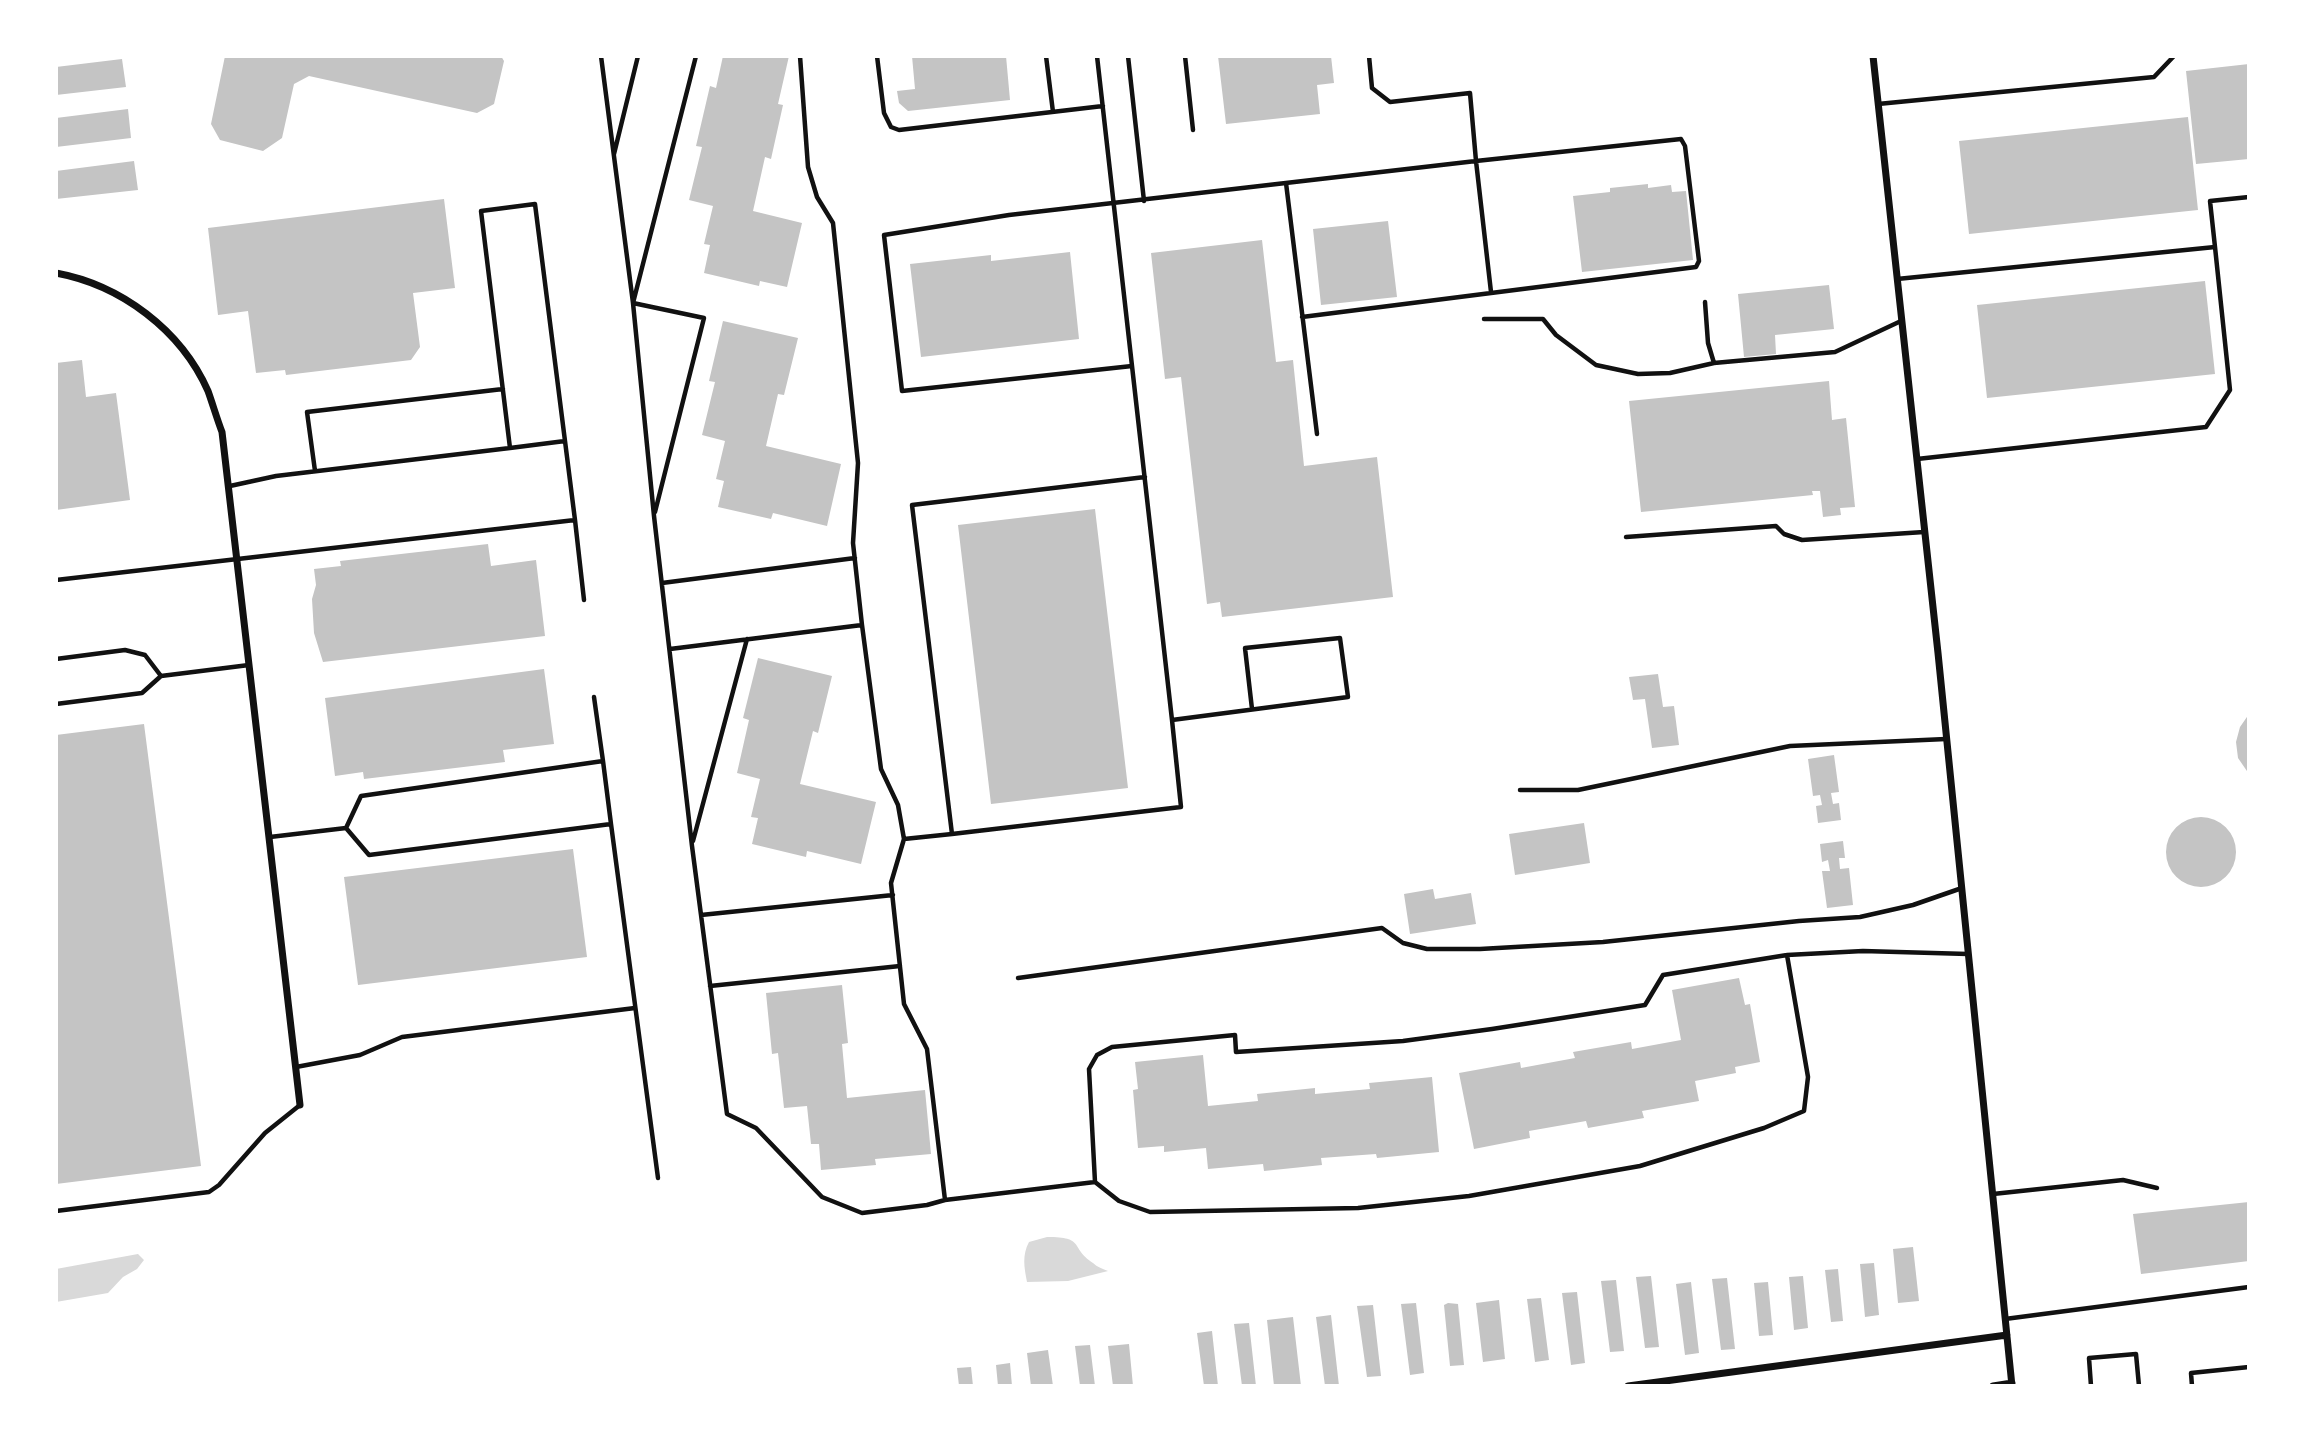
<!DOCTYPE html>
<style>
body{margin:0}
#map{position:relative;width:2305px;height:1442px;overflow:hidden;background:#fff;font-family:Lora,serif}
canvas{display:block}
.frame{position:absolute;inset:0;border:58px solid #fff;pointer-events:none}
</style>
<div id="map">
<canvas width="2305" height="1442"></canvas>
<div class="frame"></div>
</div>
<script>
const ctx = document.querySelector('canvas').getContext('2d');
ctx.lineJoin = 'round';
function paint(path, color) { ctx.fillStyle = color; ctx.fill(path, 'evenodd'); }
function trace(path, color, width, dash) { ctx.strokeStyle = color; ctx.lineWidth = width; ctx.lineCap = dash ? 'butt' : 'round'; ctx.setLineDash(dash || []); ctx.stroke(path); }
paint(new Path2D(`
 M 1047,1237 C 1086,1237 1069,1247 1093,1263 C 1097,1267 1103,1269 1108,1271 L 1068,1281 L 1027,1282 C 1024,1267 1022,1255 1029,1242 Z
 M 138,1254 L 144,1260 L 137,1269 L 123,1277 L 108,1293 L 56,1302 L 56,1269 Z`), '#d9d9d9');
paint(new Path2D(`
 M 225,56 L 501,56 L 504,61 L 494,104 L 477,113 L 309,76 L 294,84 L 282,138 L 263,151 L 220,140 L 211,124 Z
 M 723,56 L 789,56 L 778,104 L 783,105 L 771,159 L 765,157 L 753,211 L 802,223 L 787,287 L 760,281 L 759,286 L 704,273 L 710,245 L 704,244 L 713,206 L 689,200 L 702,147 L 696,146 L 710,86 L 716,88 Z
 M 912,56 L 1006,56 L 1010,100 L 908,111 L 899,103 L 897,91 L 915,89 Z
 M 1218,56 L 1331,56 L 1334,83 L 1317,85 L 1320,114 L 1226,124 Z
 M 122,59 L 126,87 L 56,95 L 56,67 Z
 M 2249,64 L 2249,159 L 2196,164 L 2186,71 Z
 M 128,109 L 131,138 L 56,147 L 56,118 Z
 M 2188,117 L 2198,210 L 1969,234 L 1959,141 Z
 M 134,161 L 138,190 L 56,199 L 56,171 Z
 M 1648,184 L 1648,188 L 1671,185 L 1672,192 L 1686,191 L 1693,260 L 1582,272 L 1573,196 L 1610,192 L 1610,188 Z
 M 444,199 L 455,288 L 413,293 L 420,347 L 411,360 L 286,375 L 285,370 L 256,373 L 248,311 L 218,315 L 208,228 Z
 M 1388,221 L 1397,297 L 1321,305 L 1313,229 Z
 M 1262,240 L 1276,362 L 1293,360 L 1304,466 L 1377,457 L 1393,597 L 1222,617 L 1220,602 L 1207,604 L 1181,377 L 1165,379 L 1151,253 Z
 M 1070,252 L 1079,339 L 921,357 L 910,264 L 991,255 L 991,261 Z
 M 2205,281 L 2215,374 L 1987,398 L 1977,305 Z
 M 1829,285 L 1834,329 L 1775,335 L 1776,354 L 1744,357 L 1738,294 Z
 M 723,321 L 798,338 L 784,395 L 778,394 L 766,446 L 841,464 L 827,526 L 773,513 L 771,519 L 718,507 L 724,481 L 716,479 L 725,441 L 702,435 L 715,382 L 709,381 Z
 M 82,360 L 86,397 L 116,393 L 130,500 L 56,510 L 56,363 Z
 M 1829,381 L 1832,420 L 1846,418 L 1855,507 L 1840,508 L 1841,515 L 1823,517 L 1820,491 L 1812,491 L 1813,495 L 1641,512 L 1629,401 Z
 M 1095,509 L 1128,788 L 991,804 L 958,525 Z
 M 488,544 L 491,566 L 536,560 L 545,636 L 323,662 L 314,633 L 312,599 L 316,585 L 314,569 L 341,566 L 340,561 Z
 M 758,658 L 832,676 L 818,733 L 813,731 L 800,784 L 876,802 L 861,864 L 807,851 L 806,857 L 752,844 L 758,818 L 751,817 L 760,779 L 737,773 L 749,720 L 743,718 Z
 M 544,669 L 554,744 L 503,750 L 505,762 L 364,779 L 363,772 L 335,776 L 325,698 Z
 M 1658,674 L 1663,707 L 1674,706 L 1679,745 L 1652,748 L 1645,699 L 1633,700 L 1629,677 Z
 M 2249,714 L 2249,774 L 2238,758 L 2236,742 L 2240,727 Z
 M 144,724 L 201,1166 L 56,1184 L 56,735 Z
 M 1834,755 L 1839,792 L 1831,793 L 1833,804 L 1839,803 L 1841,820 L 1818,823 L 1816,806 L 1822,805 L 1820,795 L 1813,796 L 1808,759 Z
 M2166 852a35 35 0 1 1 70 0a35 35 0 1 1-70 0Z
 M 1584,823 L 1590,863 L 1515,875 L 1509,834 Z
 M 1843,841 L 1845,858 L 1839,858 L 1840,869 L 1849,868 L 1853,905 L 1827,908 L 1822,871 L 1830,871 L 1828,860 L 1822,862 L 1820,844 Z
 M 573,849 L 587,957 L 358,985 L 344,877 Z
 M 1433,889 L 1435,899 L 1471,893 L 1476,924 L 1410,934 L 1404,894 Z
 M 1739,978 L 1745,1005 L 1750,1004 L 1760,1062 L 1735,1067 L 1736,1073 L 1695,1081 L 1699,1101 L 1642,1111 L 1644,1118 L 1588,1128 L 1586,1121 L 1529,1131 L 1530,1138 L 1474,1149 L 1459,1073 L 1520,1062 L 1521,1068 L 1575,1058 L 1573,1052 L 1631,1042 L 1632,1049 L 1681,1040 L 1672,990 Z
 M 842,985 L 848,1043 L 842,1044 L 847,1098 L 925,1090 L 931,1154 L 875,1159 L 876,1165 L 821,1170 L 819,1144 L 811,1144 L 807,1106 L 784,1108 L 778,1053 L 772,1054 L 766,993 Z
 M 1203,1055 L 1208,1106 L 1258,1101 L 1257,1094 L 1315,1088 L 1315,1094 L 1370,1089 L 1369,1083 L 1432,1077 L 1439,1152 L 1377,1158 L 1376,1154 L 1321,1158 L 1322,1165 L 1264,1171 L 1263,1164 L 1208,1169 L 1206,1148 L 1164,1152 L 1164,1146 L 1138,1148 L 1133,1090 L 1138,1089 L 1135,1062 Z
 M 2249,1202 L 2249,1261 L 2141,1274 L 2133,1214 Z
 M 1913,1247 L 1919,1301 L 1898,1303 L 1893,1249 Z
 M 1874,1263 L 1879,1315 L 1865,1317 L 1860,1264 Z
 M 1838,1269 L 1843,1321 L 1831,1322 L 1825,1270 Z
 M 1651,1276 L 1659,1347 L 1645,1348 L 1636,1277 Z
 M 1803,1276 L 1808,1328 L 1794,1330 L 1789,1277 Z
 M 1727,1278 L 1735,1349 L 1721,1350 L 1712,1279 Z
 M 1616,1280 L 1624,1351 L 1610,1352 L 1601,1281 Z
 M 1691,1282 L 1699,1353 L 1685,1355 L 1676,1284 Z
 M 1768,1282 L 1773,1335 L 1759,1336 L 1754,1283 Z
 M 1577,1292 L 1585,1363 L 1571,1365 L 1562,1293 Z
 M 1541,1298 L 1549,1360 L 1535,1362 L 1527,1299 Z
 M 1499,1300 L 1505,1359 L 1483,1362 L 1476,1303 Z
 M 1416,1303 L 1424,1373 L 1410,1375 L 1401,1304 Z
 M 1448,1303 L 1458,1304 L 1464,1365 L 1450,1366 L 1444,1305 Z
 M 1373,1305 L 1381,1376 L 1367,1377 L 1357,1306 Z
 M 1331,1315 L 1339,1386 L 1325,1386 L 1316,1317 Z
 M 1293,1317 L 1301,1386 L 1274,1386 L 1267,1320 Z
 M 1249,1323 L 1256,1386 L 1242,1386 L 1234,1324 Z
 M 1212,1331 L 1218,1386 L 1204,1386 L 1197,1333 Z
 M 1129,1344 L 1133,1386 L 1113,1386 L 1108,1346 Z
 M 1090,1345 L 1095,1386 L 1080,1386 L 1075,1346 Z
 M 1048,1350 L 1053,1386 L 1031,1386 L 1027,1353 Z
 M 1010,1363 L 1012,1386 L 998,1386 L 996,1365 Z
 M 971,1367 L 973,1386 L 959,1386 L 957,1368 Z`), '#c4c4c4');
trace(new Path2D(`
 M 601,56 L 633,303 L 654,516 L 692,846 L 727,1114 L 756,1128 L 822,1197 L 862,1213 L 927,1205 L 945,1200 L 927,1049 L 904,1004 L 891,883 L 904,839 L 898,805 L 881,769 L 862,625 L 853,543 L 858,463 L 833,223 L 817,197 L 808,167 L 800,56
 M 877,56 L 884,113 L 891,127 L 899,130 L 1103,106
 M 1046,56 L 1053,112
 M 1097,56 L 1172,720 L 1181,807 L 952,834 L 912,505 L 1145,477
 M 1128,56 L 1144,201
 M 1185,56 L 1193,130
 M 1878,104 L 2154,77 L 2174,56
 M 614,154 L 638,56
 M 1286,183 L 1317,434
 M 2215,247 L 2210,201 L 2249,197
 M 1897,279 L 2215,247 L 2230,390 L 2206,427 L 1917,459
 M 1705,302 L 1708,343 L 1714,363
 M 1302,317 L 1696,267 L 1699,261 L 1685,146 L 1681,139 L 1476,161 L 1491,292
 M 1484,319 L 1543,319 L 1556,335 L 1596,365 L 1638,374 L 1670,373 L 1714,363 L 1835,352 L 1901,321
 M 1132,366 L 902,391 L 884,235 L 1009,215 L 1476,161 L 1470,93 L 1390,102 L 1372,88 L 1369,56
 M 510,448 L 565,441
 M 315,471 L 307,412 L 503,389
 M 655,512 L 704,318 L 633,303 L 696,56
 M 575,520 L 584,600
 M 1626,537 L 1776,526 L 1784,534 L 1802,540 L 1924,532
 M 56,580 L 575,520 L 535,204 L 481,211 L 510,448 L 276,476 L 230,486
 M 662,583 L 855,558
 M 670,649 L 862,625
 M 56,659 L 125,650 L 145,655 L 161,676
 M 56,704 L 142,693 L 161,676 L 249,665
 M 1172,720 L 1348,697 L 1340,638 L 1245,648 L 1252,709
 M 603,761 L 611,824
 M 1520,790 L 1578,790 L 1790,746 L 1946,739
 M 346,828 L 361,796 L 603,761 L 594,697
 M 270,837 L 346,828 L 369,855 L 611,824 L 658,1178
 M 904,839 L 952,834
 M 693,841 L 747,639
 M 701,915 L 893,895
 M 1018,978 L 1382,928 L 1403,943 L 1427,949 L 1480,949 L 1603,942 L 1799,921 L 1860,917 L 1913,905 L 1962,888
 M 710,986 L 900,966
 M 296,1067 L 360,1055 L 402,1037 L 635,1008
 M 1095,1182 L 1089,1069 L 1097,1055 L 1112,1047 L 1235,1035 L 1236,1052 L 1403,1041 L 1492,1029 L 1645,1005 L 1663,975 L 1787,955
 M 1993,1194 L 2123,1180 L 2157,1188
 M 945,1200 L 1095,1182 L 1119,1201 L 1150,1212 L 1358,1208 L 1469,1196 L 1640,1166 L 1764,1128 L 1804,1111 L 1808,1077 L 1787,955 L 1863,951 L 1968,954
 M 56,1211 L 209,1192 L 219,1185 L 265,1133 L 300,1105
 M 2005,1319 L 2249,1287
 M 2091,1386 L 2089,1358 L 2136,1354 L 2139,1386
 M 2192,1386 L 2191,1373 L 2249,1367`), '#111', 4.5);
trace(new Path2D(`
 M 1873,56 L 1938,653 L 2012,1386
 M 56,273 C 121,285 181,330 208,391 C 213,405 217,419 222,432 L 300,1105
 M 1628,1386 L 2007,1335
 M 1993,1386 L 2012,1383`), '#111', 7);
</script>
